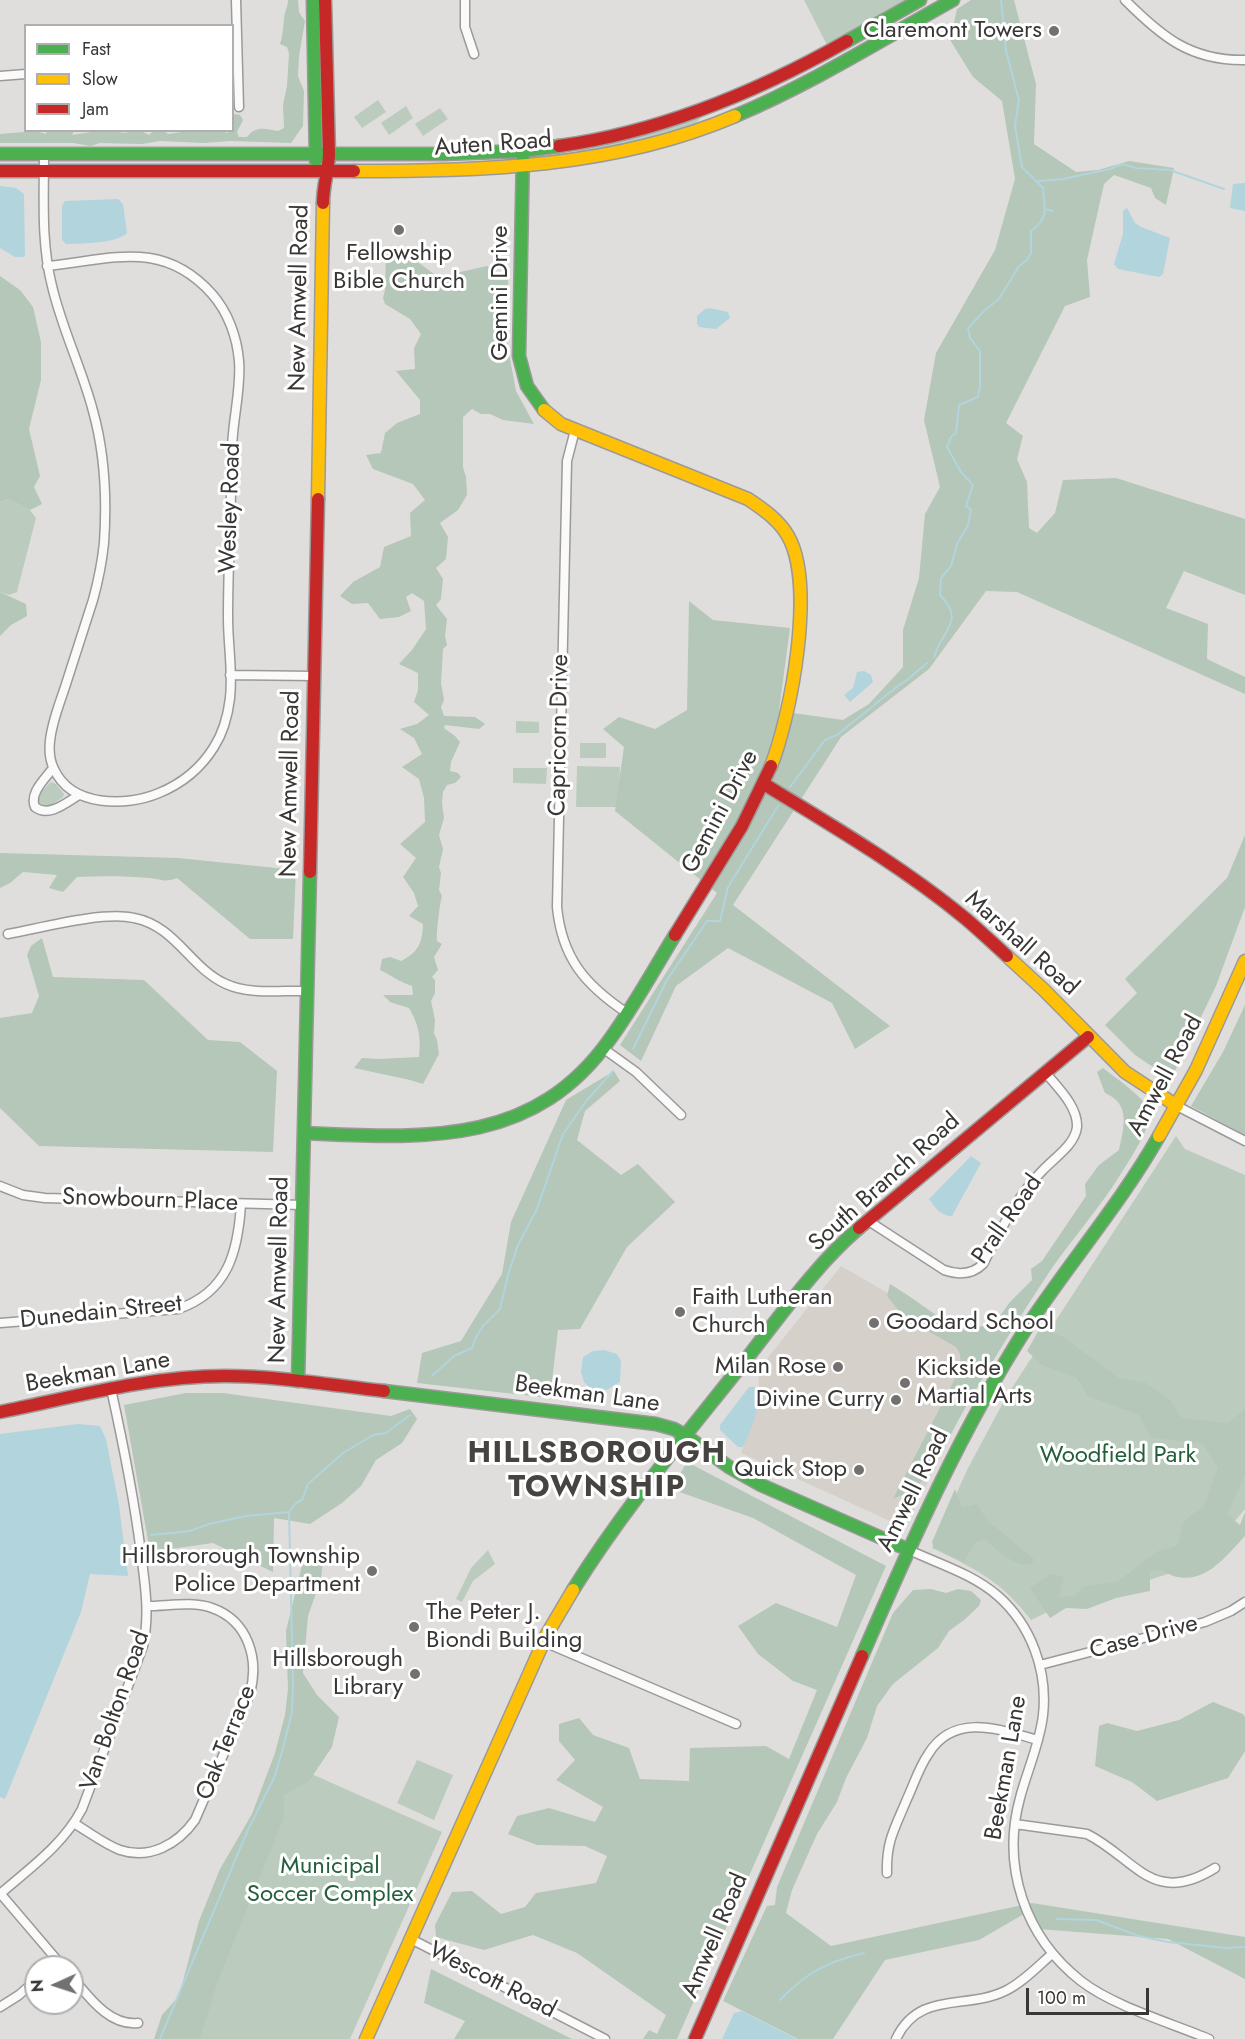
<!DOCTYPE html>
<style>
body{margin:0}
#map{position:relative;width:1245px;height:2039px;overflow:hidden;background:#e0dedc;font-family:Jost,sans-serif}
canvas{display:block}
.legend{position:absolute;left:24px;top:24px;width:210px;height:108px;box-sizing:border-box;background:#fff;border:2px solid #b0afaf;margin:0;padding:8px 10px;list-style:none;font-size:18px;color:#393736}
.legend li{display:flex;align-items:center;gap:12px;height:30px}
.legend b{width:30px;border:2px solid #b0afaf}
.north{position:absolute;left:24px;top:1955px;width:60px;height:60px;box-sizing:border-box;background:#fff;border:2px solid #b0afaf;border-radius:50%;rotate:267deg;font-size:16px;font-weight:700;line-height:24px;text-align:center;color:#393736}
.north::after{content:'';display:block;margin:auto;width:21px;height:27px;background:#737170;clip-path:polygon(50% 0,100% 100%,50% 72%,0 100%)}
.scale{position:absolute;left:1026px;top:1988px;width:123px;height:27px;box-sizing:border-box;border:3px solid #393736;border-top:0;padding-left:8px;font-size:18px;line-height:21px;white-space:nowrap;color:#393736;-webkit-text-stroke:4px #fff;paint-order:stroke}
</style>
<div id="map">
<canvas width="1245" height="2039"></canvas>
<ul class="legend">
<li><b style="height:8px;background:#4caf50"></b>Fast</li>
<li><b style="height:8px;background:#ffc107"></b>Slow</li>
<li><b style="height:8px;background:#c62828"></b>Jam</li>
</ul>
<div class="north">N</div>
<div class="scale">100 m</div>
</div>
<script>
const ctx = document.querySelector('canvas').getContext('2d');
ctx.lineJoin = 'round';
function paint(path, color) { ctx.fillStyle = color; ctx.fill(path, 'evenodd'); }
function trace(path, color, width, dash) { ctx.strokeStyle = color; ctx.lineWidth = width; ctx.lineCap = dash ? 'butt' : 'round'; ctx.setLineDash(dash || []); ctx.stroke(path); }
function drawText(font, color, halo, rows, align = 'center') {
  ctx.font = font + ' Jost,sans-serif'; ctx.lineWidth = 6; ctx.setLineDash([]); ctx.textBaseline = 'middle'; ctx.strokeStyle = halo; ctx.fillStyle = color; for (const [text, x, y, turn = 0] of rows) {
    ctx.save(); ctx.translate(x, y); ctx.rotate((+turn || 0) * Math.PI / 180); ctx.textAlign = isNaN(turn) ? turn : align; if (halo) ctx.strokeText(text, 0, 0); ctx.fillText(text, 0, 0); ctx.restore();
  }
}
paint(new Path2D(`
 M 841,1266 L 992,1353 L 905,1528 L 741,1453 L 760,1401 L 758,1370 Z`), '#d5d0ca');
paint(new Path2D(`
 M 804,0 L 907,0 L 827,45 Z
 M 378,100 L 386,112 L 362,128 L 354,117 Z
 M 735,103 L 736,104 L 701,117 L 695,125 L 644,140 L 595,151 L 539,160 L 575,153 L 584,146 L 640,134 L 694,118 Z
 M 406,106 L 413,118 L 389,135 L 381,123 Z
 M 440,108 L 448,119 L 423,136 L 415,124 Z
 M 8,499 L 30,510 L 36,518 L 17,592 L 9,595 L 0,592 L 0,502 Z
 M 516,721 L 539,722 L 539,733 L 516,733 Z
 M 580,743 L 606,743 L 606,758 L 580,758 Z
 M 577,766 L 620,767 L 619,807 L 576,807 Z
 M 513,768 L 547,768 L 546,784 L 513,783 Z
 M 51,782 L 56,784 L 64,794 L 63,797 L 48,808 L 39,805 L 37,802 L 38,795 Z
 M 1176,1136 L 1185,1149 L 1245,1175 L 1245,1509 L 1199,1564 L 1115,1591 L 1071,1601 L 1031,1620 C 1001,1581 976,1569 932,1548 L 967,1470 L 1006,1397 Z
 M 488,1550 L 495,1564 L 473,1581 L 462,1602 L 456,1599 L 471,1568 Z
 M 417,1760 L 453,1775 L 434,1820 L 397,1803 Z
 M 287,1763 L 442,1832 L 350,2039 L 182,2039 Z`), '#bbccbe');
paint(new Path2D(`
 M 288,0 L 298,0 L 299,12 L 305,21 L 299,56 L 298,76 L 304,91 L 303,126 L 291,143 L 230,141 L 204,143 L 160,141 L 142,144 L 100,143 L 91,146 L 73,143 L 0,143 L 0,134 L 36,131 L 46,134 L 47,130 L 74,131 L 72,135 L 104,130 L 126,133 L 129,131 L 141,131 L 149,135 L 154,130 L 164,131 L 168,134 C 184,132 213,126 227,133 L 232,130 L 233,116 L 235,114 L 240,115 L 243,120 L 237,132 L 239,137 L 247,137 C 256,125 265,129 278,131 L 284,128 L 283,105 L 287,86 L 289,53 L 287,47 L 280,44 C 283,35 283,28 284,19 C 284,13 288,7 288,0 Z
 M 971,0 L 1014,0 L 1036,84 L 1034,144 L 1076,172 L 1098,170 L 1129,161 L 1174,168 L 1166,205 L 1155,198 L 1151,188 L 1114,175 L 1104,184 L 1087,260 L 1090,297 L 1065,306 L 1006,423 L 1023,436 L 1017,459 L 1027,482 L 1029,528 L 1037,533 L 1055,513 L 1063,480 L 1116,478 L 1245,519 L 1245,595 L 1184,571 L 1166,608 L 1208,624 L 1207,659 L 1245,677 L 1245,694 L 1017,592 L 986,591 L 929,669 L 841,737 L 733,905 L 890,1026 L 855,1049 L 832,1003 L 728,948 L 676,986 L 641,1061 L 620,1045 L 717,893 L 615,811 L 624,747 L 603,729 L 619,717 L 655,729 L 687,710 L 689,601 L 713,620 L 790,628 L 779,711 L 843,720 L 869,704 L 903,667 L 903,630 L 919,578 L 925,514 L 940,487 L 924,420 L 936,353 L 995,250 L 1015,179 L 1002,101 L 973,77 L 950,40 L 957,9 Z
 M 386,251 L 407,254 L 438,277 L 487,266 L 508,279 L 508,348 L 516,391 L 534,424 L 503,420 L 490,414 L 481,414 L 472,409 L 463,417 L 463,467 L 466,477 L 467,495 L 458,510 L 440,523 L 448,537 L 446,559 L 436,568 L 443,579 L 441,599 L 436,605 L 447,619 L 445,636 L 447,645 L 443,649 L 441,683 L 444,700 L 441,707 L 444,716 L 475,717 L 485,724 L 479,729 L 445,725 L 444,728 L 455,736 L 460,742 L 451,762 L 450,771 L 458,773 L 461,777 L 455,783 L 447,785 L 443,792 L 442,803 L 444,818 L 439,835 L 443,849 L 439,867 L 441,873 L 439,890 L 442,896 C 440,902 436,934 437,941 L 442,944 L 434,957 L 438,970 L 432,977 L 435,980 L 435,993 L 431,1001 L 435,1020 L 434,1033 L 437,1040 L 439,1054 L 423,1084 L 410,1080 L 354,1068 L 362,1058 L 379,1059 L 419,1057 C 421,1037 419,1025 409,1008 L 390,1002 L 383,995 L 413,995 L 412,986 C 399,982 391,975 380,970 L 382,959 L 390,957 L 401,961 C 419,952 422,943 423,924 L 409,916 L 418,906 L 414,893 L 403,877 L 416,858 L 400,844 L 425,822 L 424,798 L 419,779 L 402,767 L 422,754 L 414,738 L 400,729 L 417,724 L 429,715 L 414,702 L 418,690 L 418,673 L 399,664 L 412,650 L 426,629 L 424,601 L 412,593 L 406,597 L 411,611 L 399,617 L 380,619 L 368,603 L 352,604 L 340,596 L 353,582 L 380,567 L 384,547 L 411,536 L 410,513 L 425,500 L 413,484 L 373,469 L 366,455 L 381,453 L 385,433 L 397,423 L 420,414 L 420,400 L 396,371 L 415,369 L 414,348 L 421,334 L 410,319 L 385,304 L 383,298 L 385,290 Z
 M 0,276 L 20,290 L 33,307 L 41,342 L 41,380 L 29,429 L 40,476 L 34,487 L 42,504 L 30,510 L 8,499 L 0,502 Z
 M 0,592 L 26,604 L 27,616 L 11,625 L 0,636 Z
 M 1245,835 L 1245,907 L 1216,986 L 1171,1079 L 1135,1055 L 1105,1025 L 1137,993 L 1125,979 L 1227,878 Z
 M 0,853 L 178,858 L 296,870 L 293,939 L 250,939 L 177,878 C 163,883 163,879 149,878 C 126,876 101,876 77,877 L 63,892 L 49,888 L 57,875 L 23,872 L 10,883 L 0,888 Z
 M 42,938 L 53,977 L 144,980 L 208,1040 L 240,1042 L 277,1071 L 273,1152 L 39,1146 L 0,1108 L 0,1018 L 32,1013 L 39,996 L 27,955 L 31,946 Z
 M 1245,1005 L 1245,1135 L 1191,1106 L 1223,1052 Z
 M 1103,1068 C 1115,1078 1150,1100 1150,1115 C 1150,1130 1125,1167 1117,1180 C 1097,1211 1073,1238 1052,1268 C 1008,1334 968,1401 930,1471 L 916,1488 L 893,1499 L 961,1367 L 960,1354 L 956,1347 L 904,1317 L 887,1296 L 890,1284 C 901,1291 913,1298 923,1306 C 952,1326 958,1332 994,1324 L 1010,1302 L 1032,1280 L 1031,1269 L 1042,1261 L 1086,1196 L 1085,1184 L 1099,1165 L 1119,1150 C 1124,1127 1131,1104 1105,1093 L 1097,1072 Z
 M 614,1071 L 620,1081 L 585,1111 L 577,1140 L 621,1175 L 638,1164 L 675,1202 L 627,1247 L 580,1329 L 558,1330 L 550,1398 L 417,1383 L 422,1353 L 461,1341 L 502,1274 L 511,1222 L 566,1100 Z
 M 1040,1328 L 1063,1337 L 1119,1378 L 1146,1383 L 1170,1400 L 1182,1418 L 1228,1423 L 1245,1409 L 1245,1475 L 1227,1514 L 1240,1525 L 1245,1512 L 1245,1536 C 1227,1555 1207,1583 1177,1577 C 1165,1574 1165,1568 1150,1571 L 1150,1591 L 1116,1598 L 1087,1609 L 1066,1608 L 1050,1618 L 1030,1588 L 1051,1574 L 1064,1577 L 1059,1597 L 1074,1596 L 1084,1586 L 1117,1582 L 1158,1551 L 1177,1546 L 1184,1521 L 1204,1506 L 1218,1467 L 1202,1443 L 1151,1438 L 1139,1415 L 1088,1396 L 1077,1378 L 1042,1365 L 1027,1351 Z
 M 186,1393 L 223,1393 L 391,1416 L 410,1409 L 417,1419 L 402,1443 L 376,1460 L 361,1486 L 342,1503 L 310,1524 L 274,1518 L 273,1572 L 213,1543 L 150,1552 L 124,1405 Z
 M 687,1462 L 886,1566 L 677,2039 L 643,2039 L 649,2030 L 657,2034 L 666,2015 L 577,1953 L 533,1935 L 484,1950 L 436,1937 L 435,1925 L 452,1892 L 472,1891 L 501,1914 L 525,1907 L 536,1893 L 596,1883 L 607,1856 L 585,1846 L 537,1845 L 508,1834 L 517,1816 L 549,1808 L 595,1822 L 603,1807 L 556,1780 L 575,1760 L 559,1741 L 559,1724 L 579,1718 L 593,1735 L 629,1748 L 640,1779 L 689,1781 L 690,1748 L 766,1746 L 789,1759 L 817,1690 L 793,1681 L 758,1654 L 738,1626 L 776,1603 L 837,1627 L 856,1575 L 753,1518 L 671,1489 Z
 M 955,1489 L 962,1507 L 976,1504 L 989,1522 L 1034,1559 L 1032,1564 C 1014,1568 997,1549 984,1539 L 975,1543 L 964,1562 L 934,1548 L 932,1542 Z
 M 303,1561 L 323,1561 L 321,1579 L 308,1616 L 303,1673 L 317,1695 L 339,1717 L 332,1747 L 309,1781 L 284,1795 L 284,1817 L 216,1986 L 200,2039 L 154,2039 L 162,2015 L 179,1996 L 199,1921 L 220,1869 L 252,1814 L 275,1753 L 285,1715 L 288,1689 L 286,1631 Z
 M 931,1589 L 946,1593 L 958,1589 L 971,1591 L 981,1600 L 979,1606 L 964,1620 L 949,1631 L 938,1648 L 893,1684 L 877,1706 L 867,1738 L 846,1778 L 837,1802 L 817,1834 L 792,1890 L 786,1913 L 831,1946 L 1032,1903 L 1245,1937 L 1245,1979 L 1168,1939 L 1038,1929 L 1029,1911 L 979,1940 L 885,1960 L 833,2039 L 798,2039 L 723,2001 L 767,1906 L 775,1905 L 777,1887 L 893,1613 L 913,1590 Z
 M 1213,1702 L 1243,1714 L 1245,1717 L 1245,1751 L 1228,1778 L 1157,1801 L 1132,1782 L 1095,1766 L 1099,1726 L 1107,1723 L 1137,1731 L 1179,1720 Z
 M 431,1969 L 572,2039 L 454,2039 L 465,2021 L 424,2003 Z`), '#b4c7b8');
paint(new Path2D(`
 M 1245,183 L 1245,211 L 1230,208 L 1233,184 Z
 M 0,186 L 16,188 L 24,194 L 25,255 L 24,257 L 15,257 L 0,248 Z
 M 118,199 L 123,204 L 127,233 C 116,244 82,243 66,244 L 62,240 L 62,206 L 65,201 Z
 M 1127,208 L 1135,223 L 1141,227 L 1170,238 L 1163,274 L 1159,277 L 1118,269 L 1114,264 L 1123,234 L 1123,211 Z
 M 710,308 L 728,312 L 730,318 L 716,329 L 699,327 L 697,324 L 697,316 L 705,309 Z
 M 864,671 L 871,675 L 873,682 L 850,702 L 844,695 L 853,688 L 857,672 Z
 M 971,1156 L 981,1163 L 952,1216 C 941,1216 935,1208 929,1199 Z
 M 604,1350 L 617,1354 L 621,1361 L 620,1382 L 603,1392 L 592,1390 L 584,1382 L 581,1372 L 583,1357 L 593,1351 Z
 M 749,1387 L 758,1387 C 761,1409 752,1427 743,1447 L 738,1447 L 720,1430 L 720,1425 Z
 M 78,1424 L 100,1426 L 106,1439 L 119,1505 L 128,1576 L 90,1574 L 81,1612 L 5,1799 L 0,1797 L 0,1434 Z
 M 742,2011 L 797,2039 L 722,2039 L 734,2013 Z`), '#b1d4dd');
trace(new Path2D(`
 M 1038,181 L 1063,179 L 1110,169 L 1122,164 L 1136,168 L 1170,170 L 1224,189
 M 1044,209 L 1053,211
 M 934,658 C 940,631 967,622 940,595 L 941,578 L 951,566 L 957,544 L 968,525 L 971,510 L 966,506 L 973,485 L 961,472 L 947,447 L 951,437 L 956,433 L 959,405 L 978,397 L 980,387 L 980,351 L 970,338 L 968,328 L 985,310 L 999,299 L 1019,266 L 1026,261 L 1031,253 L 1031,231 C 1050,217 1044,209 1043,188 L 1022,167 L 1015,126 L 1019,100 L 1006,51 L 1001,0
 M 790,787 L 825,740 L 837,735 L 899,685 C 910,680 917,670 927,663
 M 633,1049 L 667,980 L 707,921 L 720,921 L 728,887 L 778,806
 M 432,1376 L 454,1356 L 472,1348 L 476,1337 L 483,1326 L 500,1309 L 508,1275 L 518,1245 L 537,1209 L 563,1134 L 587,1100 L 613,1071
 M 151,1535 L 190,1531 L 209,1524 L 246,1516 L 289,1512
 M 1057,1919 L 1096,1920 L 1139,1936 L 1168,1942 L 1226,1948 L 1245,1947
 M 780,2000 C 807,1972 827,1962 864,1953
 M 160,2039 L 247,1832 L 274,1778 L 282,1752 L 292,1712 L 293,1683 L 289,1512 L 296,1503 L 302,1500 L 308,1484 L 343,1453 L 373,1435 L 386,1433 L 410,1415`), '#b1d4dd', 2);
const street = new Path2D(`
 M 236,0 L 239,107
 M 465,0 L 465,27 L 474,54
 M 1125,0 C 1161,36 1190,61 1245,60
 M 0,76 L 26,74
 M 44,154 C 44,198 41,243 52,286 C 62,329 82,369 93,411 C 105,454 107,499 104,543 C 102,562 98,582 93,600 C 84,628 75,656 66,684 C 60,703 52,721 50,741 C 49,750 50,761 54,769 C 71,807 126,807 159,793 C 181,784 201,768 214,747 C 223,733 228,715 230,698 C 233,672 228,645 228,618 C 228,576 230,534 231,493 C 231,473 231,454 233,434 C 235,410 241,385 239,361 C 237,337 228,312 212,294 C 162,238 110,260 47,266
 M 575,430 L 567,461 L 557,907 C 562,958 585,985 627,1013
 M 230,675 L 314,676
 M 53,768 C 45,779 29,793 35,807 C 49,818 67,802 79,795
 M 8,934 C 41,928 102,911 134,918 C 176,926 190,968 226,984 C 250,995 281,990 307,991
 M 604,1049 L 636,1072 L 681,1115
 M 1177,1106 L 1245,1141
 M 0,1186 L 23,1195 L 45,1198 L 302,1205
 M 867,1220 L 944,1270 C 958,1275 972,1275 983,1264 C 1001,1230 1016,1197 1043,1170 C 1054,1158 1075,1145 1077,1127 C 1078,1106 1057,1087 1045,1072
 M 0,1323 L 178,1309 C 228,1292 238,1252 241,1204
 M 909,1550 C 939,1564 973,1574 998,1596 C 1031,1625 1048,1671 1043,1715 C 1040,1743 1027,1771 1020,1798 C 1001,1867 1025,1937 1081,1981 C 1113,2006 1171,2023 1209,2039
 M 544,1642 L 736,1724
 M 1040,1665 L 1205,1622 L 1231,1611 L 1245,1602
 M 75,1824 C 89,1832 104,1844 120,1850 C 150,1860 178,1844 195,1820 L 250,1693 C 259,1660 249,1621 212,1608 C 193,1601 168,1606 147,1606
 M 1015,1824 L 1087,1834 C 1136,1859 1153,1907 1215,1868
 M 887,1873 C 886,1841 895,1828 907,1799 C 914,1784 919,1767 929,1753 C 955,1712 1001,1730 1038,1740
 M 0,1893 L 63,1967
 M 0,1894 C 30,1868 63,1845 82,1809 L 143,1646 C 150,1614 145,1585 141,1553 C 134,1498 123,1443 111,1389
 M 411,1939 L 605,2039
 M 72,1977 C 89,1997 109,2026 138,2023
 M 0,2007 L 19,1995 L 36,1980
 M 896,2039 C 919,1990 966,2010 1005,1991 C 1022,1983 1037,1967 1052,1954`);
const fast = new Path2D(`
 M 313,0 L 316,161
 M 847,41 L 920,0
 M 735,116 C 811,84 881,40 953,0
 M 523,151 L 519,356 L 527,386 L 544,410
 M 0,154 L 443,154 L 523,151 L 559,146
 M 304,1133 C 422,1138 533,1148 610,1039 C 634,1006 654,969 675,935
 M 298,1381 L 310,872
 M 384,1391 L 656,1424 L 674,1429 L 685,1435 L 729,1467 L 761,1485 L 909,1550
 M 573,1590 C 622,1511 682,1440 740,1367 C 776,1322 815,1265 859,1228
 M 862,1656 C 911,1543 961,1430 1027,1327 C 1070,1262 1121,1203 1159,1136`);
const slow = new Path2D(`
 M 354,171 C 483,171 613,168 735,116
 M 544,410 L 561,424 L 748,499 C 763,509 779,520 788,536 C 816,585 791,715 771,766
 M 318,499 L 323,203
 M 1007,956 L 1044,990 L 1125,1072 L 1177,1106
 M 1159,1136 L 1196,1070 L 1245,961
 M 366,2039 L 547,1634 L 573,1590`);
const jam = new Path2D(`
 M 559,146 C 660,132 759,91 847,41
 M 0,171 L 354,171
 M 323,203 C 323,186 328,172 329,155 L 325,0
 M 764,784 C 833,826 904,868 966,919 C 980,931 994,944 1007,956
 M 310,872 L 318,499
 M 675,935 L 742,826 L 771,766
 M 859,1228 L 1088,1037
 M 0,1412 C 74,1397 149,1376 225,1376 C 278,1376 331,1385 384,1391
 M 695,2039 L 862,1656`);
trace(street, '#9b9a98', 11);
trace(fast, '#9b9a98', 15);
trace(slow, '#9b9a98', 15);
trace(jam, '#9b9a98', 15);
trace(street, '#fafafa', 8);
trace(fast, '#4caf50', 12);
trace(slow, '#ffc107', 12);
trace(jam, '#c62828', 12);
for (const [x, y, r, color] of [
 [1054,31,6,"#737170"],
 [399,230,6,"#737170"],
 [680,1312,6,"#737170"],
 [874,1323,6,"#737170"],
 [838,1367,6,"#737170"],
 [905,1383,6,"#737170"],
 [896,1400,6,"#737170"],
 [859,1470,6,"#737170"],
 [372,1571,6,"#737170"],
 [414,1627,6,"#737170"],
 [415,1674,6,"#737170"]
]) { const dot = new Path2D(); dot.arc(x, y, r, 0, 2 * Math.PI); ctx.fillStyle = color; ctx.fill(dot); trace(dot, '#fff', 2); }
drawText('24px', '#393736', '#fff', [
 ["Claremont Towers",1042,31],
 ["Fellowship",399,254,"center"],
 ["Bible Church",399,282,"center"],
 ["Faith Lutheran",692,1298,"left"],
 ["Church",692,1326,"left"],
 ["Goodard School",886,1323,"left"],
 ["Milan Rose",826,1367],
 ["Kickside",917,1369,"left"],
 ["Martial Arts",917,1397,"left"],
 ["Divine Curry",884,1400],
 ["Quick Stop",847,1470],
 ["Hillsbrorough Township",360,1557],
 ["Police Department",360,1585],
 ["The Peter J.",426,1613,"left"],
 ["Biondi Building",426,1641,"left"],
 ["Hillsborough",403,1660],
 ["Library",403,1688]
], 'right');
drawText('24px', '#393736', '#fff', [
 ["Auten Road",493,145,-4],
 ["Gemini Drive",501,293,-90],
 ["New Amwell Road",300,298,-89],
 ["Wesley Road",231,508,-88],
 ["Capricorn Drive",560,735,-89],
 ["New Amwell Road",291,784,-89],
 ["Gemini Drive",721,812,-62],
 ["Marshall Road",1021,944,42],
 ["Amwell Road",1166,1076,-62],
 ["South Branch Road",885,1183,-42],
 ["Snowbourn Place",150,1201,2],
 ["Prall Road",1008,1220,-55],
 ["New Amwell Road",280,1270,-89],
 ["Dunedain Street",101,1313,-6],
 ["Beekman Lane",98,1373,-10],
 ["Beekman Lane",587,1395,8],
 ["Amwell Road",914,1491,-64],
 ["Case Drive",1144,1638,-15],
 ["Van Bolton Road",116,1711,-71],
 ["Oak Terrace",227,1743,-68],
 ["Beekman Lane",1007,1768,-80],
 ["Amwell Road",716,1936,-67],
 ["Wescott Road",492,1981,27]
]);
drawText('24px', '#245f3b', '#fff', [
 ["Woodfield Park",1118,1456],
 ["Municipal",330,1867],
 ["Soccer Complex",330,1895]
]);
ctx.letterSpacing = '1.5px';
drawText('bold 30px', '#464340', '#fff', [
 ["HILLSBOROUGH",597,1455],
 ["TOWNSHIP",597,1489]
]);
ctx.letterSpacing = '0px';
</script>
